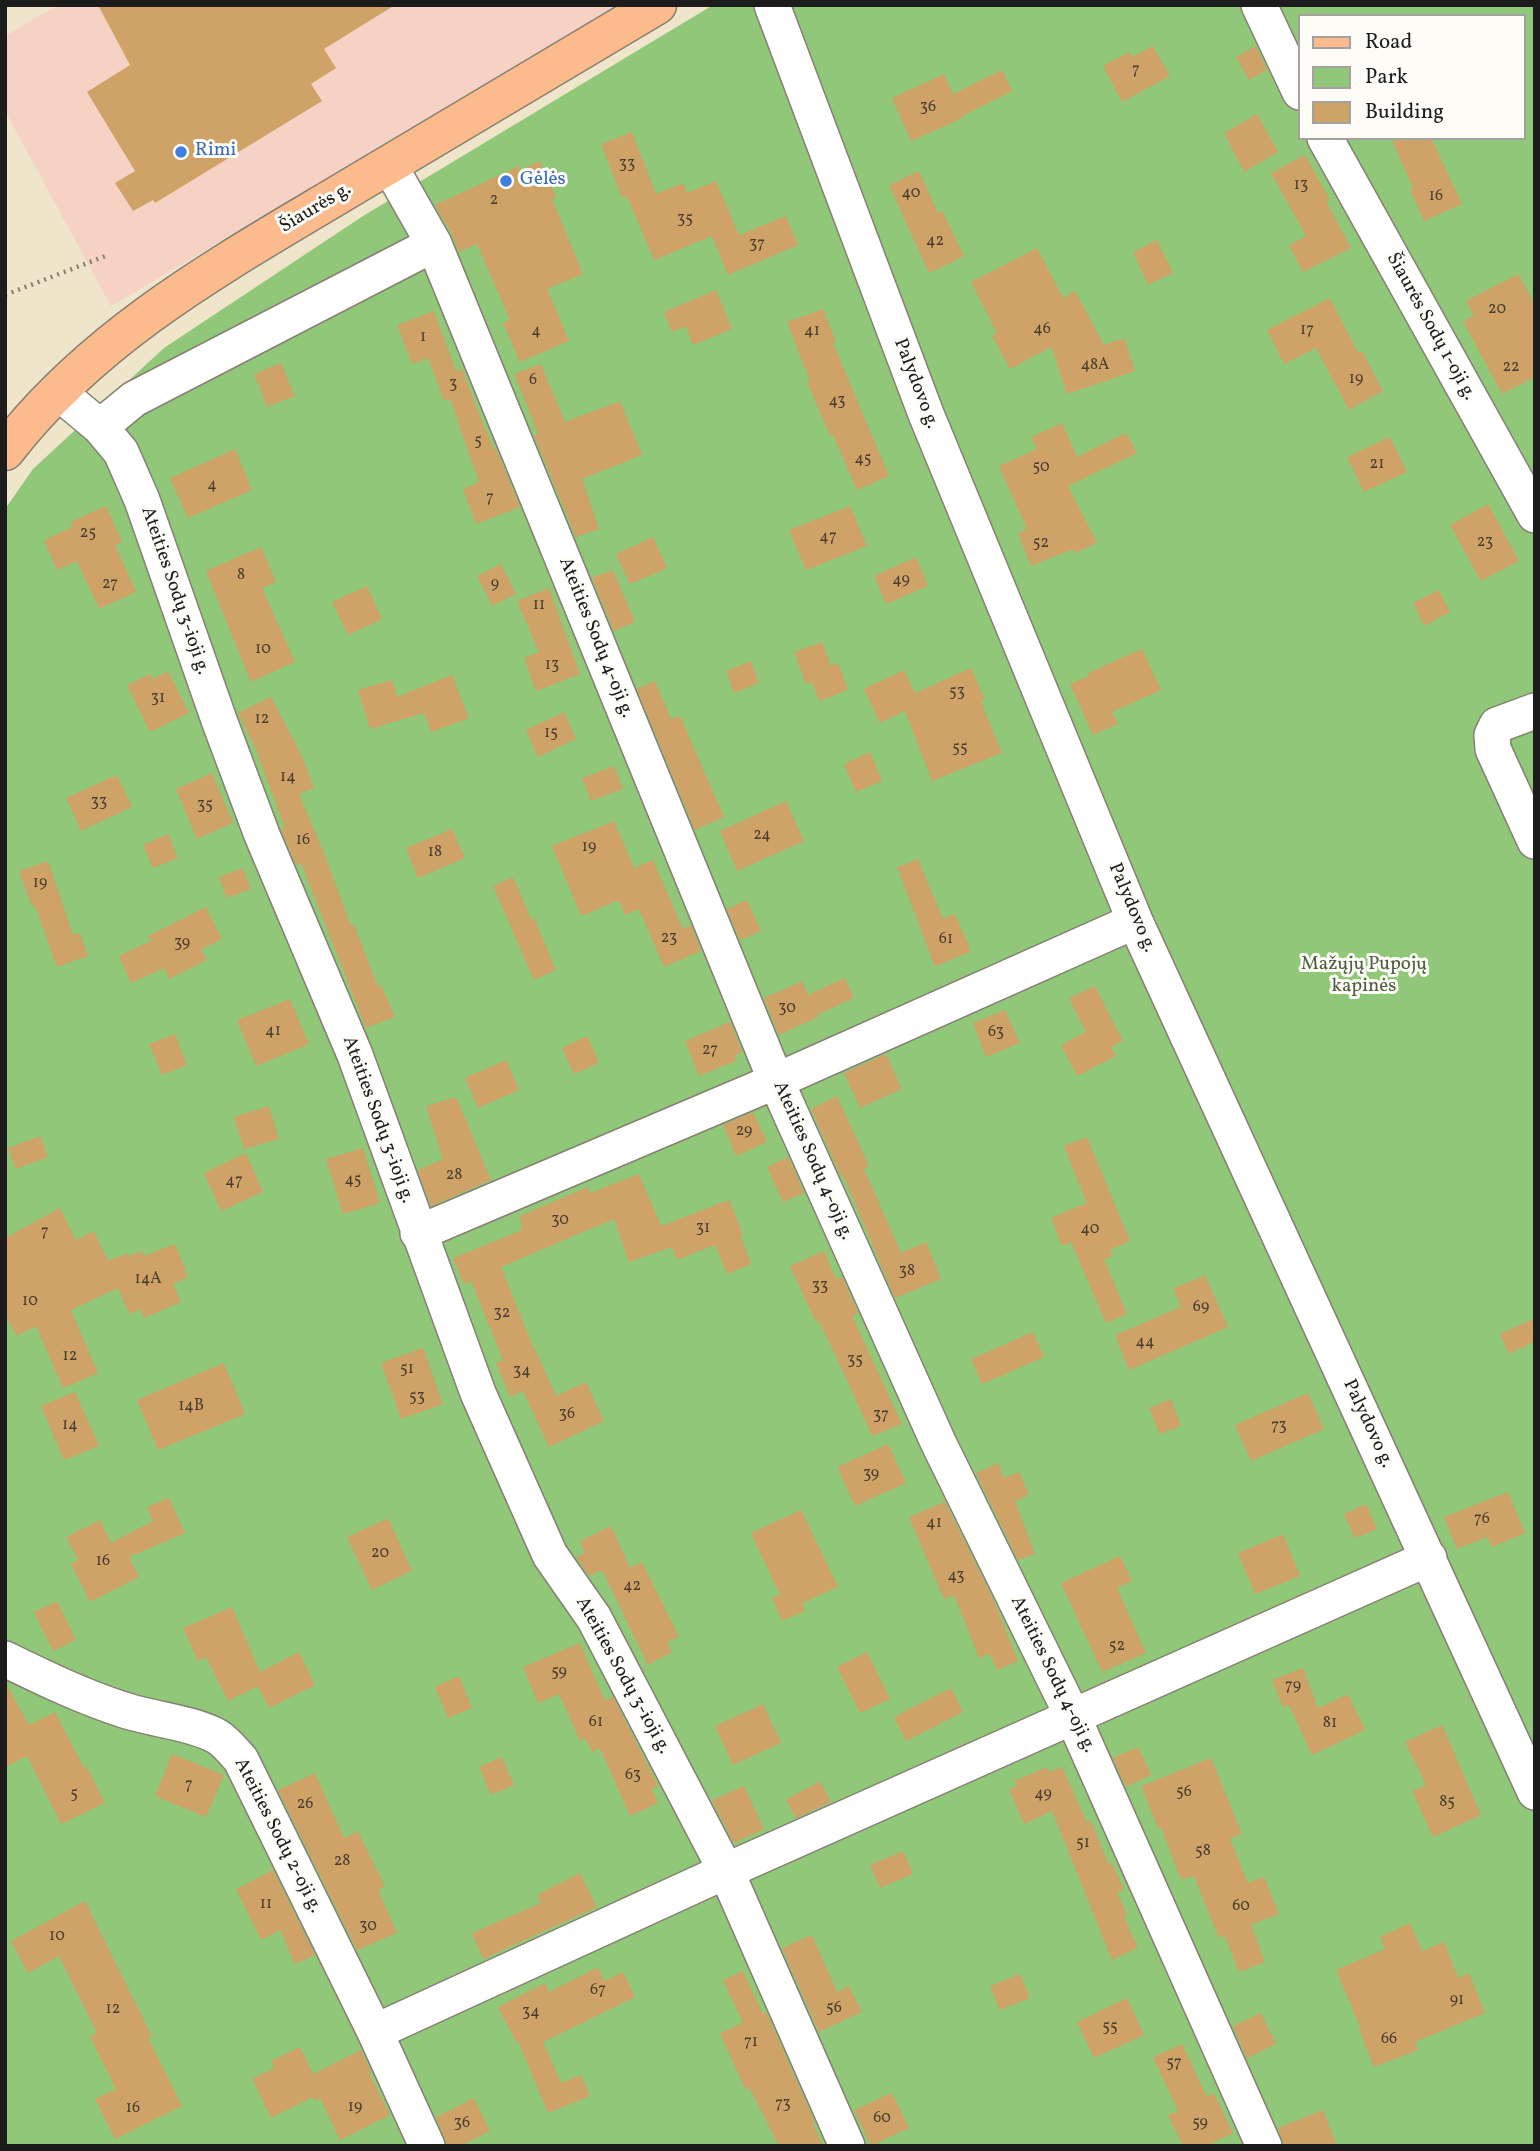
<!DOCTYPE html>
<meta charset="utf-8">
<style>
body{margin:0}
#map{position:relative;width:1540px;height:2151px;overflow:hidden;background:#efe5ca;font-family:Vollkorn,serif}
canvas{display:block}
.frame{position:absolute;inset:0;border:7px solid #1c1c1c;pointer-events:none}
.legend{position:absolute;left:1298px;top:14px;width:228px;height:126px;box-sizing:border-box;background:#fdfcf7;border:2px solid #a3a29f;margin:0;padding:9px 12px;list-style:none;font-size:21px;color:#1c1c1c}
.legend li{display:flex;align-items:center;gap:14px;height:35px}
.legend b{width:35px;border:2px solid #a3a29f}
</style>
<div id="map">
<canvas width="1540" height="2151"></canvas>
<div class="frame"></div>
<ul class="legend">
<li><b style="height:9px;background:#fbbb8d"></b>Road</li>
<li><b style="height:19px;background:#90c779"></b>Park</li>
<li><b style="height:19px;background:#cfa268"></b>Building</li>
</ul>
</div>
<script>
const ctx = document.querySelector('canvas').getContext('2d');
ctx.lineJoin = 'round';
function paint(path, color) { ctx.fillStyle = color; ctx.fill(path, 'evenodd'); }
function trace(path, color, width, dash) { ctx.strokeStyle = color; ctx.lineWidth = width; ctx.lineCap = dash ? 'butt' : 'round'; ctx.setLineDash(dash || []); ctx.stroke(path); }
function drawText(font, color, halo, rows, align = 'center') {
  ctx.font = font + ' Vollkorn,serif'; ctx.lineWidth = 6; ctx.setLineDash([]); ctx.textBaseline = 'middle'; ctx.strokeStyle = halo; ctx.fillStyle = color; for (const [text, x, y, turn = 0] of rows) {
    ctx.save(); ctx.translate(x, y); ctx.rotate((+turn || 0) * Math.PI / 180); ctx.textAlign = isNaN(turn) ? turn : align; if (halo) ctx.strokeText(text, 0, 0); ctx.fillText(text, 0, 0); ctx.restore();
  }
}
paint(new Path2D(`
 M 58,5 L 622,5 L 111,306 L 5,111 L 5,36 Z`), '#f6d2c4');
paint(new Path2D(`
 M 713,5 L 1535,5 L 1535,2146 L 5,2146 L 5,509 L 33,469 L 164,348 L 363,216 ZM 1300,16 L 1524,16 L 1524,138 L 1300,138 Z`), '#90c779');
paint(new Path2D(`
 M 98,5 L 395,5 L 324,49 L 336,68 L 311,84 L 322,101 L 155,203 L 153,200 L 133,211 L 115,183 L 135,171 L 87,92 L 130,65 Z
 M 1153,46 L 1170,76 L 1122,102 L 1103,66 L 1129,52 L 1132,57 Z
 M 1256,46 L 1267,70 L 1249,80 L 1236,57 Z
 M 1002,70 L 1012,91 L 962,116 L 963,118 L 911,141 L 892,98 L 944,74 L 953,94 Z
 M 1257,114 L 1278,152 L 1244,172 L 1224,133 Z
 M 632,132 L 656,194 L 683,183 L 687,193 L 716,181 L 739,235 L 786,216 L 798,245 L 728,275 L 712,236 L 654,260 L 627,196 L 622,198 L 601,144 Z
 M 1391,138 L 1431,138 L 1462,204 L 1424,221 L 1410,190 L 1413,188 Z
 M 1305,155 L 1330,200 L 1326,201 L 1351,248 L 1303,272 L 1289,245 L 1306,236 L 1271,173 Z
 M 540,161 L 556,197 L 552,199 L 583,274 L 547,289 L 569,341 L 520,362 L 503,323 L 510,320 L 477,244 L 459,252 L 452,234 L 435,205 L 519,166 L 521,170 Z
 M 919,171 L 938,213 L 942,211 L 964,256 L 929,273 L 889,185 Z
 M 1157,240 L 1173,273 L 1148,285 L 1133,252 Z
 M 1037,248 L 1063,298 L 1075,291 L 1104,345 L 1124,338 L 1135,371 L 1067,394 L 1051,347 L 1010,369 L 992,336 L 997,333 L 971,282 Z
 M 1518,274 L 1535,304 L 1535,377 L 1502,394 L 1463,321 L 1474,316 L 1466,301 Z
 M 716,290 L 732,329 L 693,345 L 686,326 L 672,332 L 664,312 Z
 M 1330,298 L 1358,353 L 1362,351 L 1383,391 L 1349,410 L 1316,348 L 1284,364 L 1267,330 Z
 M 823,309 L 836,342 L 833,343 L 889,476 L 857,490 L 833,435 L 830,436 L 807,382 L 810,381 L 787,322 Z
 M 434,311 L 456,371 L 462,369 L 484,427 L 485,427 L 494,450 L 496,449 L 520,507 L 476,524 L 463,489 L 479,482 L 450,399 L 444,401 L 428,358 L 412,364 L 397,325 Z
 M 281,363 L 295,396 L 267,407 L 254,374 Z
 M 541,364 L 565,422 L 620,401 L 642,455 L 582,479 L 599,529 L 576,537 L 534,435 L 538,433 L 514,374 Z
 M 1062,423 L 1077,457 L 1126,433 L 1137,453 L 1068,486 L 1097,543 L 1075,553 L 1073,549 L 1031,566 L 1018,533 L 1027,529 L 999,466 L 1037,449 L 1031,437 Z
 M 1390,437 L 1407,472 L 1364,492 L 1347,457 Z
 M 235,449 L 252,490 L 188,518 L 170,478 Z
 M 1488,504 L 1519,561 L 1481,581 L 1450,525 Z
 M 106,506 L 122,542 L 115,545 L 136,592 L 99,609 L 77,561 L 57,570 L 44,540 L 73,527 L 70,522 Z
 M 850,506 L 867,546 L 806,570 L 789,530 Z
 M 653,537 L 667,568 L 630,584 L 616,554 Z
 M 261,547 L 276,582 L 262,588 L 295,662 L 251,682 L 206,571 Z
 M 916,557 L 928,586 L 886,604 L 874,576 Z
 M 501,564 L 516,594 L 492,606 L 477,576 Z
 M 613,570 L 635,622 L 614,631 L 592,578 Z
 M 367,586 L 382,619 L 348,635 L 332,602 Z
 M 549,588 L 580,674 L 536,691 L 524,658 L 539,652 L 517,601 Z
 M 1439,590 L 1450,612 L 1424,626 L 1413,603 Z
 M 822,642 L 831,666 L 838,663 L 848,690 L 819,701 L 812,682 L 806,684 L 794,652 Z
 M 1142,649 L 1161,690 L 1112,712 L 1118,724 L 1093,735 L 1070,684 L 1089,676 L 1088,673 Z
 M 751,661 L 759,683 L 734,693 L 726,671 Z
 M 971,668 L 985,700 L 981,702 L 1002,753 L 932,781 L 905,711 L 880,723 L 864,689 L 904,670 L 915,693 Z
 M 168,671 L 189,713 L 150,732 L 127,685 L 150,674 L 153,679 Z
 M 452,675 L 469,718 L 431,732 L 424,713 L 370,729 L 358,690 L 392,680 L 397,697 Z
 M 655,681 L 671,719 L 680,716 L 724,817 L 695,830 L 637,689 Z
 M 271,697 L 302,756 L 314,788 L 299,794 L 324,853 L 351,926 L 354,925 L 378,987 L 381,985 L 395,1017 L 366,1028 L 301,863 L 296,865 L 281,829 L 285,828 L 255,747 L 238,713 Z
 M 564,712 L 576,739 L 538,757 L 526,730 Z
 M 870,752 L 882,781 L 856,792 L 844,764 Z
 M 614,766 L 623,789 L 591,801 L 582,778 Z
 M 212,773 L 233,823 L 197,839 L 176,789 Z
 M 117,775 L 132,807 L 81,831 L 66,798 Z
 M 786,801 L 804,841 L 737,871 L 720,831 Z
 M 614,821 L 634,868 L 653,860 L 683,929 L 691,925 L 701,951 L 664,967 L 639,909 L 625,915 L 619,900 L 581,916 L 552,846 Z
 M 452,829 L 465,858 L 418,878 L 406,848 Z
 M 168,834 L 178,858 L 153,868 L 143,845 Z
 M 918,859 L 943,919 L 955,914 L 971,951 L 935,967 L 897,867 Z
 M 48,861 L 73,935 L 80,933 L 88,956 L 57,967 L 35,906 L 32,907 L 19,871 Z
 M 243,868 L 251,889 L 227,898 L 219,877 Z
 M 513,877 L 531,919 L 534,918 L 556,970 L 534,980 L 493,886 Z
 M 747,900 L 761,931 L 740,940 L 727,909 Z
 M 206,907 L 222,939 L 201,949 L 207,960 L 169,979 L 164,968 L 131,983 L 119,956 L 151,941 L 148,936 Z
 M 845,978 L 854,998 L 817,1015 L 818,1017 L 779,1035 L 764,998 L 802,981 L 808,995 Z
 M 1095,986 L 1123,1041 L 1111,1047 L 1116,1056 L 1077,1076 L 1061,1045 L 1086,1032 L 1069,998 Z
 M 290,999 L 309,1044 L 256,1066 L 237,1020 Z
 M 1005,1010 L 1020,1043 L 986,1057 L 973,1023 Z
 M 730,1022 L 742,1052 L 734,1056 L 736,1061 L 699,1076 L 685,1041 Z
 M 175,1034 L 187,1065 L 162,1075 L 149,1044 Z
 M 587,1036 L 599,1063 L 574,1074 L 562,1048 Z
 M 886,1054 L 902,1089 L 860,1108 L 844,1073 Z
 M 506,1060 L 519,1090 L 478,1108 L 465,1078 Z
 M 837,1096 L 869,1166 L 864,1169 L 901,1253 L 926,1242 L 941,1279 L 895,1298 L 843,1175 L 841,1176 L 811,1109 Z
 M 456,1097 L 491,1180 L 431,1206 L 418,1170 L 443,1159 L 426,1106 Z
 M 269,1106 L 279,1139 L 244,1149 L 234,1117 Z
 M 753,1112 L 767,1142 L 736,1156 L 723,1125 Z
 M 40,1136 L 48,1157 L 16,1169 L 8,1148 Z
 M 1087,1137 L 1130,1241 L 1110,1250 L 1112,1256 L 1104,1260 L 1127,1314 L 1106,1323 L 1071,1242 L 1062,1246 L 1051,1218 L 1087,1203 L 1064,1146 Z
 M 363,1148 L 380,1203 L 343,1214 L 326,1159 Z
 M 246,1153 L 263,1192 L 221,1211 L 204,1173 Z
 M 788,1157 L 804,1193 L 783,1202 L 767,1167 Z
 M 639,1174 L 661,1226 L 729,1200 L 743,1234 L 740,1235 L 751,1264 L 727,1274 L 715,1245 L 677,1260 L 672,1247 L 629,1262 L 614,1219 L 501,1267 L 533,1347 L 534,1347 L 556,1396 L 586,1382 L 604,1421 L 549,1447 L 523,1391 L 510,1397 L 496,1363 L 503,1360 L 471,1281 L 464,1284 L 453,1258 L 522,1230 L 520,1216 L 588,1187 L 590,1193 Z
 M 60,1208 L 76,1240 L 94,1231 L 108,1261 L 128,1253 L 129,1256 L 142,1251 L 144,1256 L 175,1244 L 188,1277 L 173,1284 L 181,1302 L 144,1318 L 140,1309 L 129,1314 L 118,1288 L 71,1310 L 98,1373 L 63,1388 L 36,1326 L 16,1336 L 5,1313 L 5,1238 Z
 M 824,1251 L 836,1279 L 842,1277 L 858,1313 L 852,1316 L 902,1424 L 872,1436 L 851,1389 L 819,1321 L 816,1322 L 790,1266 Z
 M 1205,1275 L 1228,1327 L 1129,1370 L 1115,1335 L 1181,1307 L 1173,1289 Z
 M 1535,1318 L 1535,1341 L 1509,1354 L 1500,1334 Z
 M 1033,1332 L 1044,1357 L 982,1384 L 971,1359 Z
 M 423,1348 L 443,1404 L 401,1419 L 381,1363 Z
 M 224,1363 L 245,1414 L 158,1450 L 137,1400 Z
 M 75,1392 L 99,1446 L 64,1460 L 41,1406 Z
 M 1308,1393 L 1324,1429 L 1251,1461 L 1235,1425 Z
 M 1171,1399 L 1181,1426 L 1160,1434 L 1149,1408 Z
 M 888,1444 L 906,1483 L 855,1506 L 837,1467 Z
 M 998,1463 L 1004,1478 L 1019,1472 L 1029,1495 L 1015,1501 L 1035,1554 L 1018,1560 L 976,1473 Z
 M 1508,1492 L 1525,1533 L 1492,1547 L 1487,1537 L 1457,1549 L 1444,1517 Z
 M 169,1498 L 185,1533 L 129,1557 L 139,1577 L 90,1602 L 71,1564 L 78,1560 L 66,1537 L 100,1520 L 111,1543 L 153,1521 L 147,1507 Z
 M 945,1502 L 994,1601 L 1018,1661 L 997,1670 L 990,1654 L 979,1658 L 954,1595 L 944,1599 L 909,1517 Z
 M 1366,1504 L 1377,1529 L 1355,1538 L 1344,1514 Z
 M 801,1510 L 838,1587 L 802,1603 L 805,1611 L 782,1621 L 772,1598 L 780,1595 L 751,1533 Z
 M 388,1518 L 412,1571 L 372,1590 L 347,1537 Z
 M 611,1526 L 630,1568 L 642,1562 L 679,1637 L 667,1642 L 672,1652 L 648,1665 L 602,1570 L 589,1576 L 576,1557 L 585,1553 L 580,1541 Z
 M 1283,1534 L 1300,1576 L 1255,1594 L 1238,1553 Z
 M 1120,1556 L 1132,1581 L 1117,1588 L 1146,1653 L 1102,1672 L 1061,1583 Z
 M 57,1601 L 76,1640 L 53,1651 L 34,1612 Z
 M 232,1607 L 260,1672 L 299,1652 L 315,1685 L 269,1708 L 258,1686 L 228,1701 L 206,1657 L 198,1661 L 183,1628 Z
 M 580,1643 L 605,1701 L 613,1697 L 658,1786 L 652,1789 L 658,1803 L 630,1816 L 600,1748 L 592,1752 L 585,1738 L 580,1741 L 559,1694 L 538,1703 L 523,1667 Z
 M 867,1652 L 890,1699 L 860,1713 L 837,1667 Z
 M 1303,1668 L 1318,1708 L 1348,1694 L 1365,1730 L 1312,1755 L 1289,1705 L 1283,1707 L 1272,1680 Z
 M 459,1676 L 472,1708 L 448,1718 L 435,1687 Z
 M 5,1682 L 29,1725 L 55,1712 L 84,1768 L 87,1767 L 105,1803 L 61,1824 L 27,1756 L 5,1767 Z
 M 951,1688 L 963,1712 L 906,1741 L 894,1717 Z
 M 763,1704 L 781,1743 L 733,1765 L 715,1726 Z
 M 1442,1725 L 1481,1815 L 1433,1837 L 1412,1791 L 1426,1785 L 1405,1742 Z
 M 1138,1747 L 1151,1775 L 1126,1787 L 1113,1758 Z
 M 172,1754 L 224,1775 L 206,1817 L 155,1796 Z
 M 502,1757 L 514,1785 L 491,1795 L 479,1767 Z
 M 1211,1758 L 1242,1834 L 1230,1839 L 1248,1883 L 1264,1877 L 1279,1914 L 1251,1925 L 1265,1962 L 1239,1972 L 1225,1936 L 1219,1938 L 1194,1876 L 1181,1880 L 1161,1827 L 1158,1828 L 1141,1786 Z
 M 1047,1767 L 1049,1772 L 1062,1767 L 1087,1823 L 1091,1821 L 1109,1865 L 1112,1863 L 1124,1889 L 1117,1892 L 1127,1915 L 1124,1917 L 1138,1948 L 1112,1960 L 1052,1811 L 1024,1824 L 1009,1790 L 1017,1786 L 1014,1781 Z
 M 315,1773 L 344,1838 L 358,1831 L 385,1887 L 378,1890 L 397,1933 L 357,1950 L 278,1790 Z
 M 820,1781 L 831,1802 L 796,1818 L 786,1800 Z
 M 744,1786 L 764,1829 L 734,1843 L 712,1800 Z
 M 903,1851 L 913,1874 L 880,1888 L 870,1865 Z
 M 273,1870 L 315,1955 L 295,1964 L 280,1930 L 261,1940 L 236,1889 Z
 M 580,1873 L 597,1907 L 483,1959 L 472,1933 L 541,1903 L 537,1895 Z
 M 85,1901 L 152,2036 L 148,2038 L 182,2106 L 115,2139 L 95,2099 L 116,2089 L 90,2037 L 97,2033 L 59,1956 L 28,1973 L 11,1941 Z
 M 1410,1923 L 1422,1951 L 1444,1942 L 1458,1978 L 1469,1973 L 1485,2013 L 1415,2042 L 1418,2050 L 1374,2067 L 1359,2029 L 1361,2029 L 1336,1970 L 1385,1949 L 1380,1937 Z
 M 812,1935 L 837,1992 L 849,1986 L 862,2012 L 819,2032 L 782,1948 Z
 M 598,1967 L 604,1981 L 623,1972 L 635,1997 L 543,2042 L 561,2083 L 581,2075 L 590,2096 L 548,2113 L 518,2041 L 516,2042 L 498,2007 L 545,1983 L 549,1992 Z
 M 743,1971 L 763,2014 L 766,2012 L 815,2123 L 813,2124 L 823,2146 L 779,2146 L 749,2087 L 745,2089 L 720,2033 L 743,2023 L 723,1980 Z
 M 1020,1974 L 1030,1998 L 1000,2010 L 990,1986 Z
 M 1127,1998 L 1144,2035 L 1094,2058 L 1077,2022 Z
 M 1261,2013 L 1276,2044 L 1247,2058 L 1233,2026 Z
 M 1182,2044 L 1207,2097 L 1214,2093 L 1233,2133 L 1206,2146 L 1183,2146 L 1168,2115 L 1178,2111 L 1153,2057 Z
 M 300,2047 L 313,2074 L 361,2050 L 371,2072 L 369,2073 L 390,2115 L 340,2140 L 320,2098 L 315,2101 L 313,2097 L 271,2118 L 252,2079 L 274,2068 L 271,2061 Z
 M 892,2093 L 909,2128 L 871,2146 L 854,2110 Z
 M 474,2098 L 490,2131 L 460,2146 L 448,2146 L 436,2117 Z
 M 1323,2110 L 1337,2146 L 1284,2146 L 1278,2128 Z`), '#cfa268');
const minor = new Path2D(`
 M 772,5 L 926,414 L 1135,921 L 1535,1792
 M 1259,5 L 1300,92
 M 1325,138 L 1535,515
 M 389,165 L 434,244 L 776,1081 L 938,1442 L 1073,1717 L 1264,2146
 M 434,244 L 134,399 L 100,427 L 121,452 L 142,500 L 219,720 L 262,835 L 355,1055 L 478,1393 L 550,1555 L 594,1618 L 726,1871 L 847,2146
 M 58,392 L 100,427
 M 1535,711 L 1497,725 L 1492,735 L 1493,749 L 1535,841
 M 418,1233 L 776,1081 L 1135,921
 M 5,1659 C 44,1678 83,1697 124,1710 C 151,1719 194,1723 218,1737 C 227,1743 234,1752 241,1760 L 375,2032 L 427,2146
 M 375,2032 L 726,1871 L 1429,1558`);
const major = new Path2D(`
 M 5,451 C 96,333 223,264 348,189 C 451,128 554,66 657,5`);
trace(minor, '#868073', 38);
trace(major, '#868073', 41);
trace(new Path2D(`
 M 5,295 L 108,255`), '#868073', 4.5, [2, 5]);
trace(minor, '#fff', 35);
trace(major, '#fbbb8d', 38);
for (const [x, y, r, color] of [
 [181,152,7,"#3f7fe0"],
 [506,181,7,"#3f7fe0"]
]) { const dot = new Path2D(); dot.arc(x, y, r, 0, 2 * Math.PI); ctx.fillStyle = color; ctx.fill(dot); trace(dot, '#fdfcf7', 2.5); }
drawText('16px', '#493e2f', null, [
 ["7",1136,71],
 ["36",928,108],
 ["33",627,165],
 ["13",1301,186],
 ["40",911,194],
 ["16",1436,197],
 ["2",494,201],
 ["35",685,220],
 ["42",935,242],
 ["37",757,245],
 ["20",1497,310],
 ["46",1042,330],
 ["17",1307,331],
 ["4",536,332],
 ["41",812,332],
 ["1",423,338],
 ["48A",1095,366],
 ["22",1511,368],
 ["19",1356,380],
 ["6",533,381],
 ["3",453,385],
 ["43",837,402],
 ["5",478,442],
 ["45",863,460],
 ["21",1377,465],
 ["50",1041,468],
 ["4",212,486],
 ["7",490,499],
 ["25",88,534],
 ["47",828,538],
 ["23",1485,543],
 ["52",1041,544],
 ["8",241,576],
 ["49",901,581],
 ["27",110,585],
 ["9",495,585],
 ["11",539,606],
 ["10",263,650],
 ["13",552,666],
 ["53",957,693],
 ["31",158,699],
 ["12",262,720],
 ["15",551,734],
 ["55",960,749],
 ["14",288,778],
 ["33",99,803],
 ["35",205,806],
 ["24",762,836],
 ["16",303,841],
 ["19",589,848],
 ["18",435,853],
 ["19",40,884],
 ["23",669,939],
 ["61",946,940],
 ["39",182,944],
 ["30",787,1009],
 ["41",273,1032],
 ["63",996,1033],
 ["27",710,1051],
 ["29",744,1132],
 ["28",454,1176],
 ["45",353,1181],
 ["47",234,1182],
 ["30",560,1221],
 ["31",703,1229],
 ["40",1090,1230],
 ["7",45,1233],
 ["38",907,1272],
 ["14A",148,1280],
 ["33",820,1287],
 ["10",30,1302],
 ["69",1201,1308],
 ["32",502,1314],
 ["44",1145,1343],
 ["12",70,1357],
 ["35",855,1361],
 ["51",407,1370],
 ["34",522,1372],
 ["53",417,1398],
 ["14B",191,1407],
 ["36",567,1415],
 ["37",881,1416],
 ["14",70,1426],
 ["73",1279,1427],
 ["39",871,1475],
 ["76",1482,1520],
 ["41",934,1524],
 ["20",380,1554],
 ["16",103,1562],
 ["43",956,1577],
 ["42",632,1587],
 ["52",1117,1647],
 ["59",559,1673],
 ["79",1293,1687],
 ["61",596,1723],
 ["81",1330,1724],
 ["63",633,1776],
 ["7",189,1786],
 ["56",1184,1793],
 ["5",74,1795],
 ["49",1043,1795],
 ["85",1447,1803],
 ["26",305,1805],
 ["51",1083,1844],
 ["58",1203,1852],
 ["28",342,1862],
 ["11",266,1905],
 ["60",1241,1907],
 ["30",368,1927],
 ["10",57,1937],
 ["67",598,1991],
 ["91",1457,2001],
 ["56",834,2009],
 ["12",113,2010],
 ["34",531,2013],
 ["55",1110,2028],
 ["66",1389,2040],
 ["71",751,2043],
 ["57",1174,2064],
 ["73",783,2105],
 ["19",355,2108],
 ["16",133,2109],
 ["60",882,2119],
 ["36",462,2124],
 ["59",1200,2124]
]);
drawText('19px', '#366cbe', '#fdfcf7', [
 ["Rimi",195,152],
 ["Gėlės",520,181]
], 'left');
drawText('19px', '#1c1c1c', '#fdfcf7', [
 ["Šiaurės g.",316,209,-31],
 ["Šiaurės Sodų 1-oji g.",1430,327,61],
 ["Palydovo g.",915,384,69],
 ["Ateities Sodų 3-ioji g.",174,591,71],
 ["Ateities Sodų 4-oji g.",595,638,68],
 ["Palydovo g.",1131,908,67],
 ["Ateities Sodų 3-ioji g.",377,1120,70],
 ["Ateities Sodų 4-oji g.",812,1161,66],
 ["Palydovo g.",1367,1424,65],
 ["Ateities Sodų 4-oji g.",1052,1675,64],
 ["Ateities Sodų 3-ioji g.",622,1676,61],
 ["Ateities Sodų 2-oji g.",277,1836,63]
]);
drawText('19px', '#4a6041', '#fdfcf7', [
 ["Mažųjų Pupojų",1364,966],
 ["kapinės",1364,988]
]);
</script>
